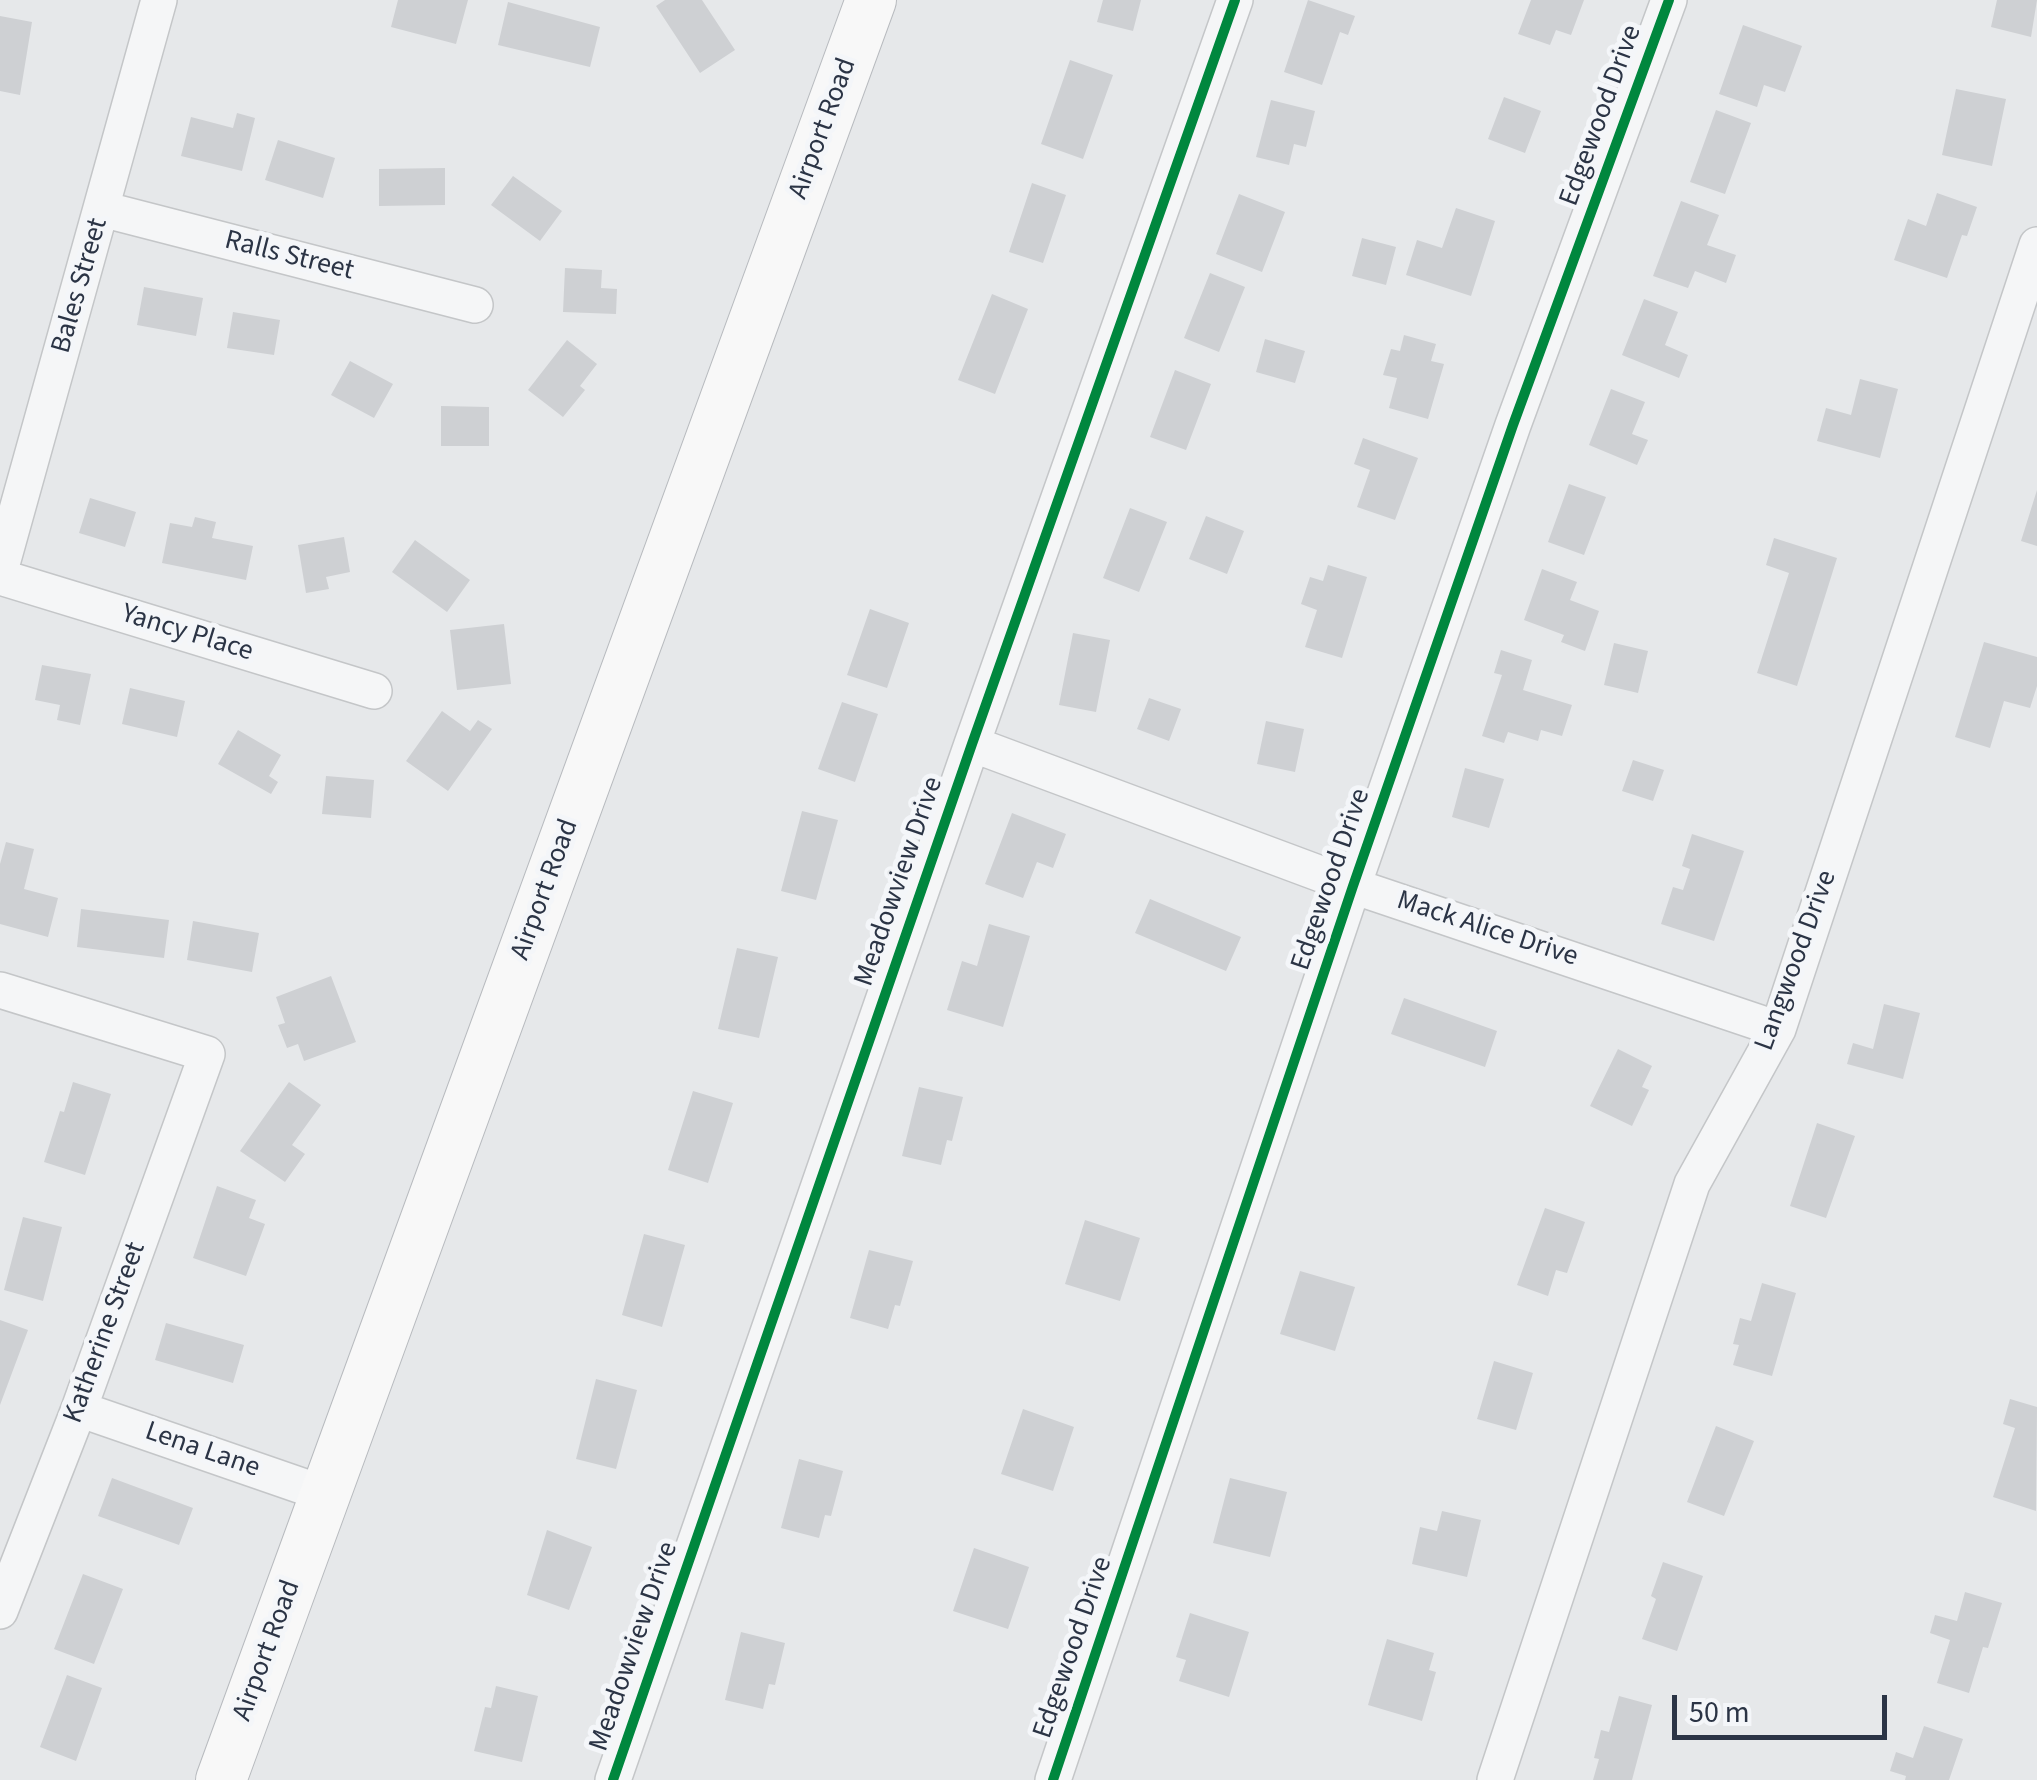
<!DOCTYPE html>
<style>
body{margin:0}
#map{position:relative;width:2037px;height:1780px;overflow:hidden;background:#e6e8ea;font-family:"Source Sans 3",sans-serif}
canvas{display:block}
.scale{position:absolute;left:1672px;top:1695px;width:215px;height:45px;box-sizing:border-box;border:5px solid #2b3445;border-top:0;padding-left:12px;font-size:30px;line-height:35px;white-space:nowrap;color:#2b3445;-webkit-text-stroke:8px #f4f6f9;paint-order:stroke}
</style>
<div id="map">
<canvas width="2037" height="1780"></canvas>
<div class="scale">50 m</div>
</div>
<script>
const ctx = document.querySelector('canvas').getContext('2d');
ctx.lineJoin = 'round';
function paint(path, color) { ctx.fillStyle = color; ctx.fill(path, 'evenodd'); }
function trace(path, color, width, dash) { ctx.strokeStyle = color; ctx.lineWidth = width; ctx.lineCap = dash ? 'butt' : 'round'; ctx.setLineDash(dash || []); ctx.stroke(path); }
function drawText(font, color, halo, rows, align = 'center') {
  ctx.font = font + ' "Source Sans 3",sans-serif'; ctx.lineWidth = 10; ctx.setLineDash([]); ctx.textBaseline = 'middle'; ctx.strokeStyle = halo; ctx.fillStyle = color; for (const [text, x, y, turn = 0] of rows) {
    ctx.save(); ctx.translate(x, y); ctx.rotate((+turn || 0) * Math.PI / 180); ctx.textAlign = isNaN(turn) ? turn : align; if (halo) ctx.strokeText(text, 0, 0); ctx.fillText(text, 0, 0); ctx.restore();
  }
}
paint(new Path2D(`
 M 398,0 L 468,0 L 456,44 L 391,27 Z
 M 665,0 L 702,0 L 735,50 L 700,73 L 656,6 Z
 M 1103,0 L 1141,0 L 1133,31 L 1097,22 Z
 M 1308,0 L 1355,16 L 1348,35 L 1340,32 L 1322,85 L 1284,72 Z
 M 1531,0 L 1584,0 L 1571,35 L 1556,30 L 1550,45 L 1518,34 Z
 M 1997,0 L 2037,0 L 2031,37 L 1991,27 Z
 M 508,2 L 600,27 L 590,67 L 498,45 Z
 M 0,16 L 32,22 L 20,95 L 0,91 Z
 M 1743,25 L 1802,46 L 1785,92 L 1764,85 L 1757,107 L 1719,94 Z
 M 1070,60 L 1113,75 L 1083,159 L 1041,144 Z
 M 1956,89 L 2006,99 L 1992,166 L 1942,155 Z
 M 1504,97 L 1541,111 L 1525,153 L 1488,139 Z
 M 1271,100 L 1315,111 L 1306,147 L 1294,144 L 1289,165 L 1256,157 Z
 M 1716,110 L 1751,123 L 1725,194 L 1690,182 Z
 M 237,113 L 255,118 L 242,171 L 181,156 L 191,117 L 233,128 Z
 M 278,140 L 335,158 L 323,198 L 265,180 Z
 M 445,168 L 445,205 L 379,206 L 379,169 Z
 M 513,176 L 562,211 L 540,241 L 491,205 Z
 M 1032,183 L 1066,195 L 1043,263 L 1009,252 Z
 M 1937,193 L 1977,207 L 1967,236 L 1962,235 L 1947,278 L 1894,260 L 1908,219 L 1926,226 Z
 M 1239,194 L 1285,212 L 1262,272 L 1216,254 Z
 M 1681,201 L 1719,215 L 1707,245 L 1736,255 L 1726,283 L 1695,271 L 1688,288 L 1653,276 Z
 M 1456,208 L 1495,221 L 1471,296 L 1406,275 L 1417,240 L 1442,248 Z
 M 1362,238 L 1396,247 L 1386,285 L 1352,276 Z
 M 565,268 L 602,270 L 601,288 L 617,289 L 616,314 L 563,312 Z
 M 1210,273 L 1245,287 L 1219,352 L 1184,338 Z
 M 144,287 L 203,298 L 196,336 L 137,325 Z
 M 992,294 L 1028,309 L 995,394 L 958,380 Z
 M 1644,299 L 1678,312 L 1665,345 L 1688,355 L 1679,378 L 1622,355 Z
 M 233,312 L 280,320 L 274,355 L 227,348 Z
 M 1404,335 L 1436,344 L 1431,361 L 1444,364 L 1428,419 L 1389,408 L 1397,378 L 1383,375 L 1391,349 L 1400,351 Z
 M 1265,339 L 1305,351 L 1295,383 L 1256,372 Z
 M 567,340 L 597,364 L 580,386 L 585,390 L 563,417 L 528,390 Z
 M 350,361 L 393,384 L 374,418 L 331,395 Z
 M 1175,370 L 1211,384 L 1186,450 L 1150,437 Z
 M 1860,379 L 1898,389 L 1880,458 L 1817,441 L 1826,408 L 1851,415 Z
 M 1611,389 L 1645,402 L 1632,434 L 1648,440 L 1637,465 L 1589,445 Z
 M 441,406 L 489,407 L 489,446 L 441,446 Z
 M 1363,438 L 1418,458 L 1395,520 L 1357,507 L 1370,470 L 1354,464 Z
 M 1569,484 L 1606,497 L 1584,555 L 1548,542 Z
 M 2037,490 L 2037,546 L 2021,541 Z
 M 90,498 L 136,512 L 125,547 L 79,533 Z
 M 1130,508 L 1167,522 L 1139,592 L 1103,578 Z
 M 1206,516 L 1244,531 L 1227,574 L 1189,559 Z
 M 195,517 L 216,522 L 212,538 L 253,546 L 246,580 L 162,563 L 170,523 L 192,527 Z
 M 344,537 L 350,572 L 326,577 L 329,589 L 306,593 L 298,545 Z
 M 1774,538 L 1837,558 L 1797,686 L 1757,673 L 1789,573 L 1766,565 Z
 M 415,540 L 470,580 L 447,612 L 392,572 Z
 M 1328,565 L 1367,577 L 1342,658 L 1305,647 L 1317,610 L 1301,604 L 1310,577 L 1323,581 Z
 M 1542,569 L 1577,582 L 1570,600 L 1599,611 L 1585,651 L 1561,642 L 1564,635 L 1524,620 Z
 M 870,609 L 909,623 L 887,688 L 847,675 Z
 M 504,624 L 511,684 L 457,690 L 450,630 Z
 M 1073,633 L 1110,640 L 1096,712 L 1059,705 Z
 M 1984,642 L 2037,657 L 2037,686 L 2030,708 L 2004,701 L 1990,748 L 1955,737 Z
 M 1614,643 L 1648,651 L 1638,693 L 1604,685 Z
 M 1501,650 L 1532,660 L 1523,690 L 1572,705 L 1562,736 L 1541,730 L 1538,741 L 1508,732 L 1504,743 L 1482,736 L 1502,675 L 1494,673 Z
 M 42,665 L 91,674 L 80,725 L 57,720 L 60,705 L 35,700 Z
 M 130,688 L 185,701 L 177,737 L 122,724 Z
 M 1149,698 L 1181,709 L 1169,741 L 1137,729 Z
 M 842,702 L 878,714 L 855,782 L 818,769 Z
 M 442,711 L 470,731 L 478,720 L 492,729 L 448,791 L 406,761 Z
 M 1266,721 L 1304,729 L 1295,772 L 1257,764 Z
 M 238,730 L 281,755 L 269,776 L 278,782 L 271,794 L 218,764 Z
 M 1633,760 L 1664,770 L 1653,801 L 1622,791 Z
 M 1465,768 L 1504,779 L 1489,828 L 1452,817 Z
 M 326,776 L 374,780 L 371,818 L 322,814 Z
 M 802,811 L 838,820 L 816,900 L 781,891 Z
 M 1012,813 L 1066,834 L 1053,868 L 1037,862 L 1023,898 L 985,884 Z
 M 1692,834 L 1744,851 L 1714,941 L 1661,924 L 1673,887 L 1683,890 L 1690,869 L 1682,866 Z
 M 6,842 L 34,849 L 24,889 L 58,898 L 48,937 L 0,924 L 0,864 Z
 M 1150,899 L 1241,937 L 1226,971 L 1135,933 Z
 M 81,909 L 169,920 L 164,958 L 77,947 Z
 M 193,921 L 259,933 L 252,972 L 187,960 Z
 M 989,924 L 1030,936 L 1003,1027 L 947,1010 L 962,961 L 977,966 Z
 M 737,948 L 778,957 L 759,1038 L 718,1029 Z
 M 331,976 L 356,1042 L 304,1061 L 298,1044 L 287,1048 L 278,1025 L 285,1023 L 276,997 Z
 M 1404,998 L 1497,1031 L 1485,1067 L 1391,1034 Z
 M 1884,1004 L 1920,1013 L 1903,1079 L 1847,1064 L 1853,1043 L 1873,1049 Z
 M 1618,1049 L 1652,1066 L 1642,1087 L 1649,1090 L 1632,1126 L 1590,1106 Z
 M 73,1082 L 111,1094 L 85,1175 L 44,1162 L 60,1111 L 64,1112 Z
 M 289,1082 L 321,1105 L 292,1145 L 305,1154 L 285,1182 L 240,1151 Z
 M 919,1087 L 963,1097 L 952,1141 L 947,1140 L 941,1165 L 902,1156 Z
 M 693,1091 L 733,1103 L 708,1183 L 668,1170 Z
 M 1817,1123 L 1855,1136 L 1826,1218 L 1790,1206 Z
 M 217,1186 L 256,1200 L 249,1218 L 265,1224 L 246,1276 L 193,1258 Z
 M 1545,1208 L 1585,1222 L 1567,1273 L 1556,1270 L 1548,1296 L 1517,1285 Z
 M 23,1217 L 62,1227 L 43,1301 L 4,1290 Z
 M 1085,1220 L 1140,1238 L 1120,1301 L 1065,1284 Z
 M 644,1234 L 685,1245 L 662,1327 L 622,1315 Z
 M 869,1250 L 913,1261 L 900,1306 L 895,1305 L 888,1329 L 850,1318 Z
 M 1300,1271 L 1355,1287 L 1335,1351 L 1280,1334 Z
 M 1762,1283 L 1796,1293 L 1772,1376 L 1733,1365 L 1739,1345 L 1733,1344 L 1740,1318 L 1751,1321 Z
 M 0,1320 L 28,1330 L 0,1405 Z
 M 166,1323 L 244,1345 L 233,1383 L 155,1360 Z
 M 1494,1361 L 1533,1373 L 1516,1430 L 1477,1419 Z
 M 596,1379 L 637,1390 L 616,1469 L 576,1459 Z
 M 2010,1399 L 2037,1407 L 2036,1511 L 1993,1497 L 2015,1428 L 2003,1424 Z
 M 1023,1409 L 1074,1427 L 1053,1491 L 1001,1474 Z
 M 1716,1426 L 1754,1441 L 1724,1516 L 1687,1502 Z
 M 799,1459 L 843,1471 L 831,1516 L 825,1515 L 819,1538 L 781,1528 Z
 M 112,1478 L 193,1508 L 179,1545 L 98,1516 Z
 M 1230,1478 L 1287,1492 L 1270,1557 L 1213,1543 Z
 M 1442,1511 L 1481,1520 L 1467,1577 L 1412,1564 L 1420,1527 L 1437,1531 Z
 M 547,1530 L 592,1547 L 569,1610 L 527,1595 Z
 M 974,1548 L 1029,1567 L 1008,1629 L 953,1611 Z
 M 1663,1562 L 1703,1576 L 1677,1651 L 1642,1639 L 1656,1599 L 1651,1596 Z
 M 83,1574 L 123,1589 L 94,1664 L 54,1649 Z
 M 1965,1592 L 2002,1603 L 1988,1648 L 1983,1647 L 1969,1693 L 1937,1683 L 1950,1640 L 1930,1633 L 1935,1615 L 1957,1621 Z
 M 1190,1613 L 1249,1632 L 1229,1697 L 1179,1681 L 1186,1660 L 1176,1657 Z
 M 741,1632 L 785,1643 L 775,1685 L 769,1684 L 763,1709 L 725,1700 Z
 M 1387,1639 L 1434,1653 L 1429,1670 L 1436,1672 L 1422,1721 L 1368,1705 Z
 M 67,1675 L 102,1688 L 76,1761 L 40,1747 Z
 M 496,1686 L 538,1696 L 522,1762 L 474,1751 L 485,1707 L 491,1708 Z
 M 1619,1696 L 1652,1705 L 1632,1780 L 1593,1780 L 1599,1759 L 1594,1758 L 1601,1730 L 1609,1732 Z
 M 1924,1726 L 1963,1739 L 1949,1780 L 1905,1780 L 1906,1776 L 1890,1771 L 1896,1752 L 1913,1758 Z`), '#ced0d3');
const minor = new Path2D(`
 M 102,209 L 475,305
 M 0,571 L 159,0
 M 0,577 L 374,691
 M 972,744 L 1353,886 L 1778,1029
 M 0,990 L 207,1054 L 79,1409 L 0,1611
 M 79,1409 L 325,1494
 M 613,1780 L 972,744 L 1235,0
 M 1053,1780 L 1353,886 L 1513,425 L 1669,0
 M 1495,1780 L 1692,1184 L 1778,1029 L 2037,245`);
const highway = new Path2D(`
 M 221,1780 L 871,0`);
trace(minor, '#c4c6c8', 38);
trace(highway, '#b8bbbf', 52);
trace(minor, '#f5f6f7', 35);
trace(highway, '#f8f8f8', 50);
trace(new Path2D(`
 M 613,1780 L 972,744 L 1235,0
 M 1053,1780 L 1353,886 L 1513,425 L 1669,0`), '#00873e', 10);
drawText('28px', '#2b3445', '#f4f6f9', [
 ["Edgewood Drive",1602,116,-70],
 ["Airport Road",824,129,-70],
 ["Ralls Street",289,257,14],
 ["Bales Street",81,286,-74],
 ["Yancy Place",187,634,17],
 ["Edgewood Drive",1332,880,-71],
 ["Meadowview Drive",900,882,-71],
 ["Airport Road",546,890,-70],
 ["Mack Alice Drive",1487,930,18],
 ["Langwood Drive",1797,961,-70],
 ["Katherine Street",106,1333,-70],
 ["Lena Lane",202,1451,19],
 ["Meadowview Drive",635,1647,-71],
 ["Edgewood Drive",1074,1648,-71],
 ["Airport Road",268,1651,-70]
]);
</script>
